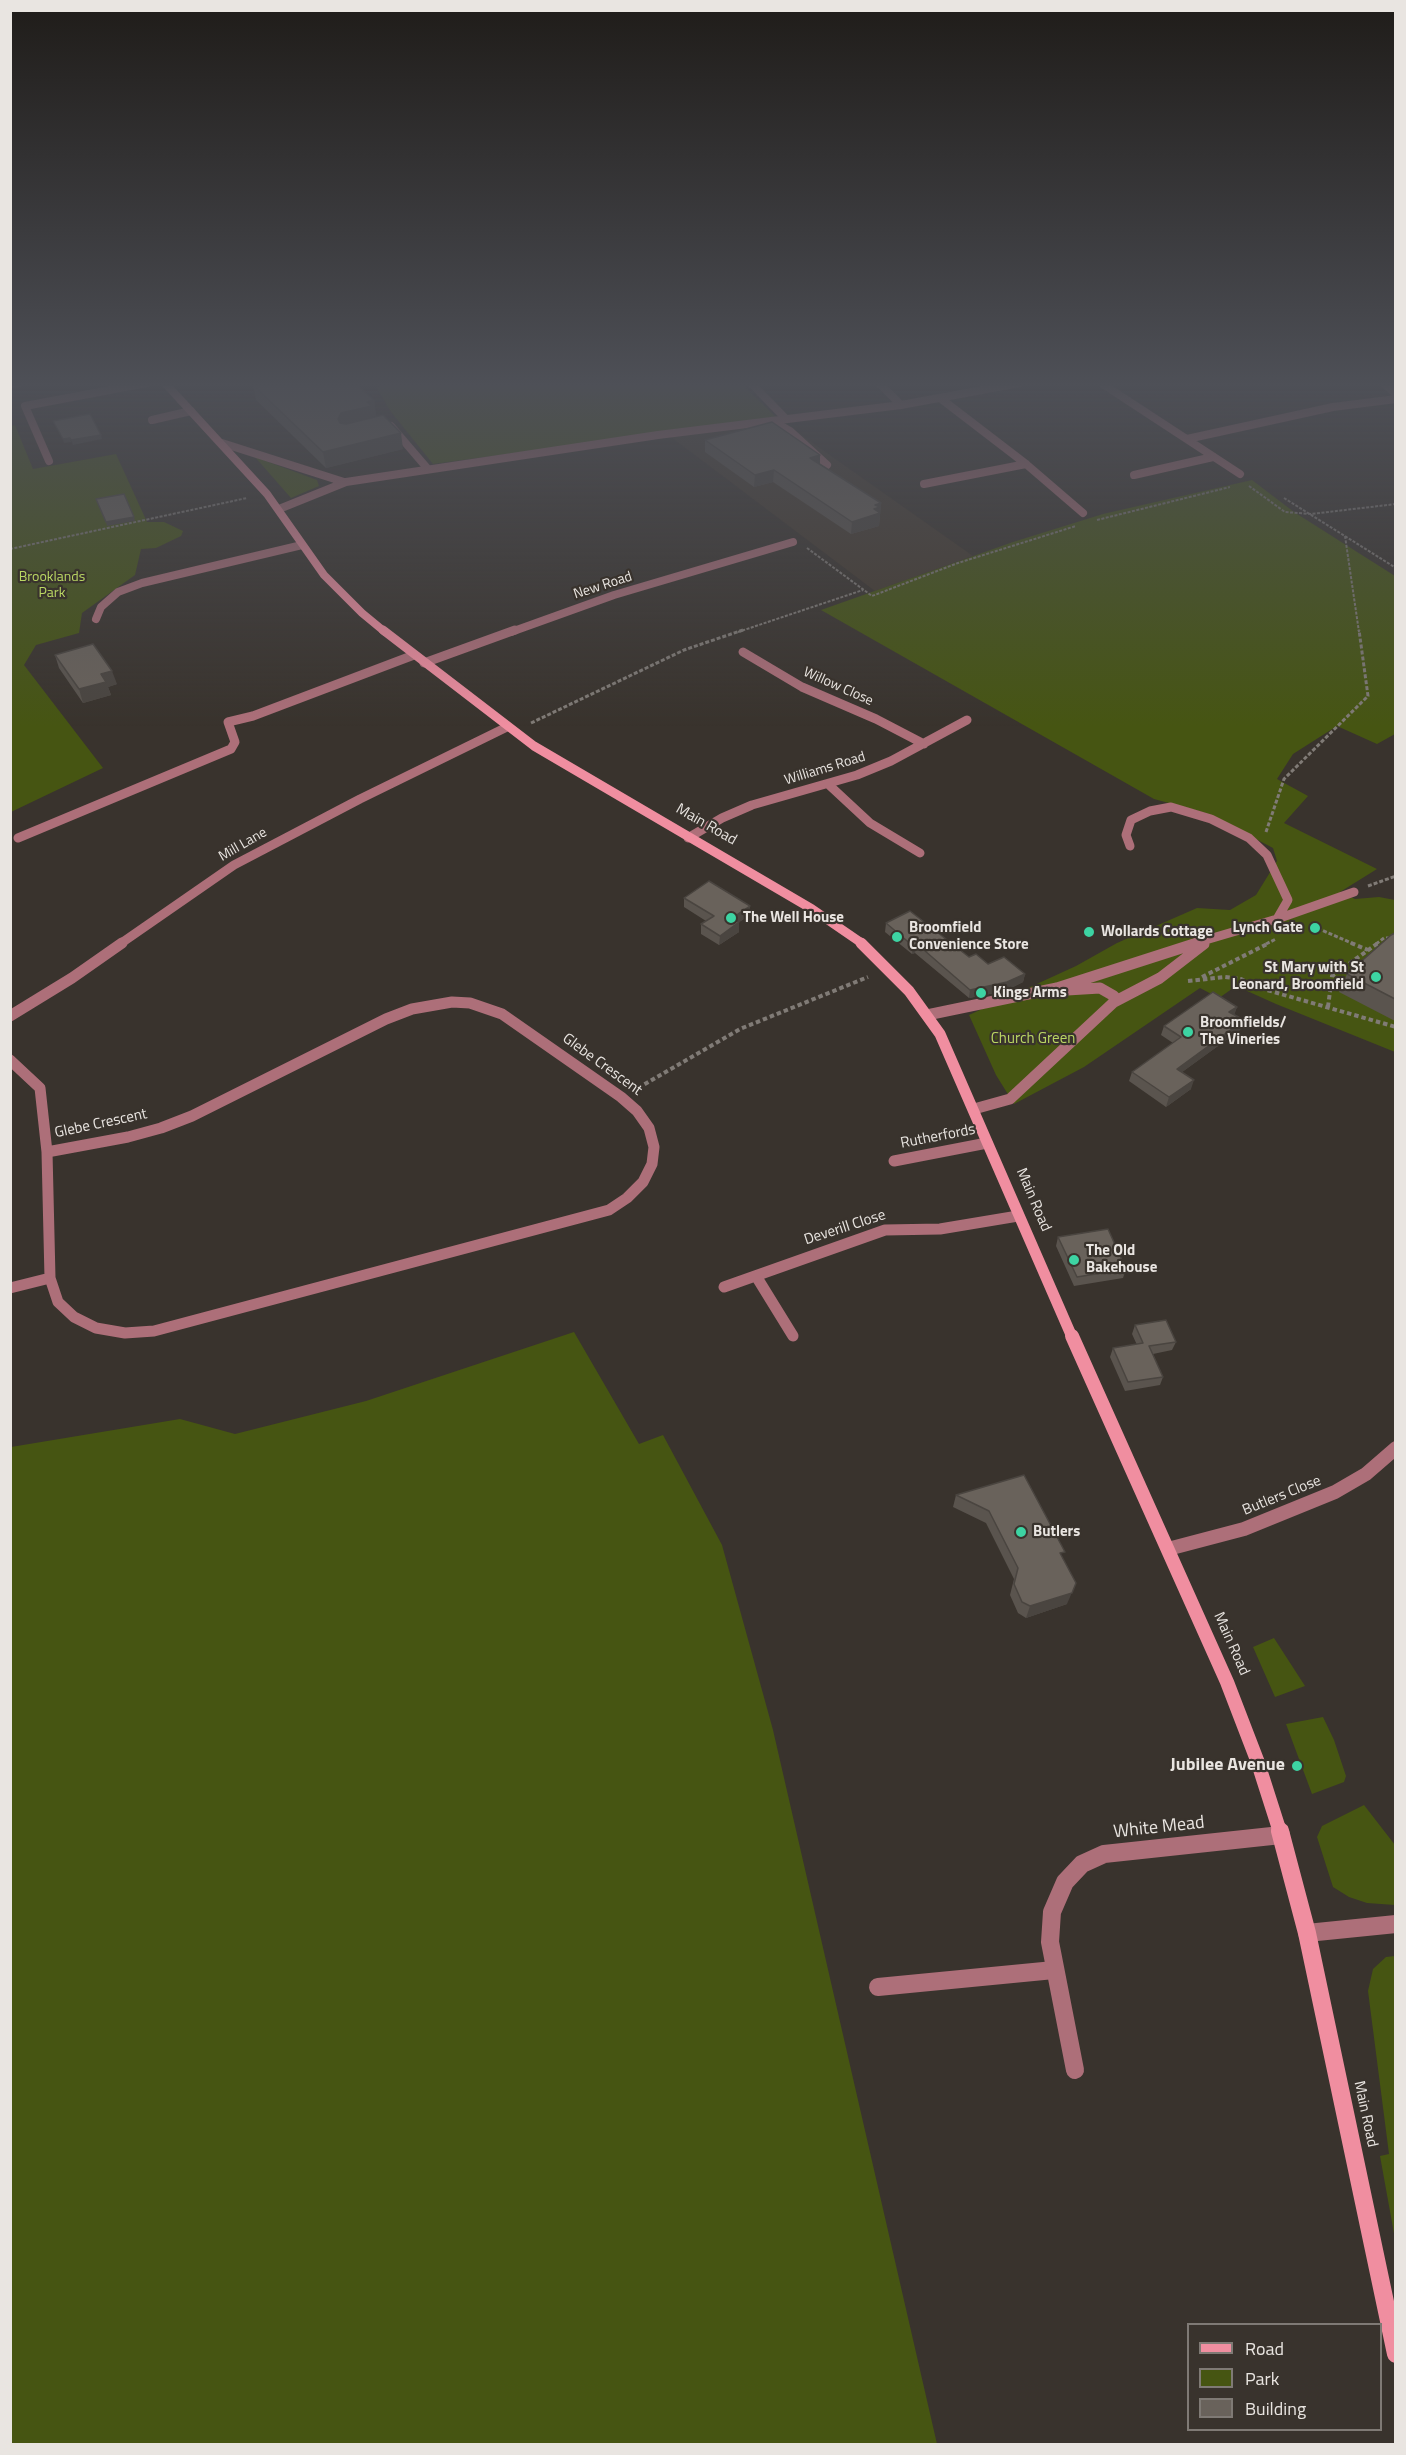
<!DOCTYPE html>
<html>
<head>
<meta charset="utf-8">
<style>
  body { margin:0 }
  #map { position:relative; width:1406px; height:2455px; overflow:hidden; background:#39332d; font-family:"Titillium Web",sans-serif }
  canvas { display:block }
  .frame { position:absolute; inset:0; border:12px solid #e9e5e1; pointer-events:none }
  .legend { position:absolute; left:1187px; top:2323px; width:195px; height:108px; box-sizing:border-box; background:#39332d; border:2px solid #7f7a75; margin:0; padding:8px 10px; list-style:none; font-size:18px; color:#e9e5e1 }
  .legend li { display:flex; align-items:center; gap:12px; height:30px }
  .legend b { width:30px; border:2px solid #7f7a75 }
</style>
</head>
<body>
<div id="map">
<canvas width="1406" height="2455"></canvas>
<div class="frame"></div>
<ul class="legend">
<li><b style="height:8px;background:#f08ea0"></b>Road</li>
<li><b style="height:16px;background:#465512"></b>Park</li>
<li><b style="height:16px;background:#69625b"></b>Building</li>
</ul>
</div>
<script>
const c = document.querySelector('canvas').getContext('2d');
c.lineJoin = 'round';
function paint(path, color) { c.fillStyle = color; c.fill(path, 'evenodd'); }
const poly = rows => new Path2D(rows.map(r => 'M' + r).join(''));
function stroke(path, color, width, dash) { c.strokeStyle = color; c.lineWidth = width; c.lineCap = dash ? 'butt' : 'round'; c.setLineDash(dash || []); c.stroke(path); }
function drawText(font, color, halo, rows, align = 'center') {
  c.font = font + ' "Titillium Web",sans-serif'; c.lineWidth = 4.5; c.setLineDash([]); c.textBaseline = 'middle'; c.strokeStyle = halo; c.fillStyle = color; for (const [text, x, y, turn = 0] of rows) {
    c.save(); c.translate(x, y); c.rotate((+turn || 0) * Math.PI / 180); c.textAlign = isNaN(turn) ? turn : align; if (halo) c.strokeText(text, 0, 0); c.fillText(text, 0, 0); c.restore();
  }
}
paint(poly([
  [783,422,973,556,875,591,671,437]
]), '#443a2f');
paint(poly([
  [404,383,741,383,777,418,433,464,391,412,376,387],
  [15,425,33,469,116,454,147,522,164,522,183,531,181,536,156,548,141,549,135,575,82,613,79,633,36,645,24,665,103,768,11,812,10,426],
  [255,457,317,480,319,486,291,498],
  [1252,480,1294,512,1395,576,1395,734,1377,744,1337,726,1293,754,1277,779,1308,796,1284,823,1377,869,1340,892,1355,899,1379,897,1395,900,1395,1052,1276,1004,1236,986,1219,998,1200,988,1084,1067,1014,1104,996,1075,969,1015,1076,966,1117,943,1197,908,1230,910,1256,895,1277,861,1273,848,1206,813,1154,799,821,610,1013,542,1103,514],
  [574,1332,639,1444,663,1435,722,1545,773,1730,937,2444,11,2444,11,1447,180,1419,235,1434,366,1401],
  [1274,1638,1305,1686,1275,1697,1253,1647],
  [1323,1717,1334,1740,1346,1776,1344,1782,1312,1794,1286,1724],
  [1364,1805,1395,1845,1395,1905,1367,1903,1349,1897,1333,1887,1317,1837,1322,1826],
  [1395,1956,1396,1956,1395,2239,1380,2156,1389,2154,1368,1991,1373,1969,1386,1957]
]), '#465512');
stroke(poly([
  [1249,486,1285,512,1311,514,1396,504],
  [1284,498,1396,568],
  [1097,520,1230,487],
  [1345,536,1359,632],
  [807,548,872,596,958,563,1076,526],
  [10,549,247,498],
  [738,632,863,590]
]), '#807b76', 2, [3, 1.5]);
stroke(poly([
  [531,723,684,650,743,630],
  [1266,832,1284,779,1368,696,1359,630],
  [1368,886,1396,876],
  [1312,926,1354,944],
  [1266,944,1276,939],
  [1376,944,1384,938,1396,938]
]), '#807b76', 3, [4, 2]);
stroke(poly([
  [1351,943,1368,950],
  [1202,977,1269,943],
  [1188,981,1225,977,1241,979,1253,986,1396,1027],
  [1328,1007,1332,976,1378,943],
  [638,1088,740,1029,868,977]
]), '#807b76', 4, [4.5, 3]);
stroke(poly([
  [751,383,786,419],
  [152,420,191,411],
  [772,421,790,431,827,465],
  [391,426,427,468],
  [49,461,25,406,147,383],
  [1134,475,1213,457],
  [96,619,101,607,118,592,142,583,302,545]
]), '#ad6f79', 8);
stroke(poly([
  [18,838,231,749,235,742,228,722,253,716,414,655]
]), '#ad6f79', 9);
stroke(poly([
  [878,1987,1054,1970]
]), '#ad6f79', 18);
stroke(poly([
  [879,383,901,405],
  [1101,383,1240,474],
  [1383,383,1396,394],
  [10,384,19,383],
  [940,398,1026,464,1083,513],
  [1187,439,1333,407,1396,399],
  [222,443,344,482],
  [924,484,1026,464],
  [279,509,346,482,658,435,901,405,1020,383],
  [511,632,614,595,793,542]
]), '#ad6f79', 8);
stroke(poly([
  [743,652,802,687,876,719,924,744],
  [424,663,515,630],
  [828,784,870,823,920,853],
  [688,838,722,818,752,805,857,775,891,761,967,720],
  [1130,846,1126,835,1131,820,1150,811,1171,807,1211,819,1249,838,1267,855,1288,900,1277,919],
  [120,944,234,865,360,799,507,727],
  [1192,944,1277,919,1354,892]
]), '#ad6f79', 9);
stroke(poly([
  [1067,990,1100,988,1114,996,1114,1002],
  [452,1002,470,1003,502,1014,621,1097,637,1111,649,1128,654,1147,652,1164,643,1182,627,1198,609,1210,154,1331,125,1333,96,1328,74,1317,58,1302,50,1278,47,1152,128,1137,161,1128,192,1116,386,1019,412,1009,452,1002],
  [927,1015,1057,988,1197,943],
  [10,1016,72,978,122,943],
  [10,1060,40,1088,47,1152],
  [974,1109,1010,1099,1114,1002,1160,978,1204,944],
  [894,1161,987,1143],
  [756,1276,793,1336],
  [724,1287,885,1230,940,1229,1018,1216],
  [10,1288,50,1278]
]), '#ad6f79', 11);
stroke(poly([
  [1168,1549,1244,1529,1335,1492,1366,1474,1396,1448]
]), '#ad6f79', 14);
stroke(poly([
  [1307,1933,1396,1924],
  [1075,2070,1050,1942,1052,1912,1065,1882,1082,1864,1104,1854,1281,1835]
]), '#ad6f79', 18);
stroke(poly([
  [165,383,267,494,324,575,362,613,385,632]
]), '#f08ea0', 8);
stroke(poly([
  [383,630,534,746,812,909,863,944]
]), '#f08ea0', 9);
stroke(poly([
  [861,943,909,991,940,1034,1072,1337]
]), '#f08ea0', 11);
stroke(poly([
  [1072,1336,1227,1682,1257,1760,1280,1832]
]), '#f08ea0', 14);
stroke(poly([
  [1280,1831,1307,1933,1396,2354]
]), '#f08ea0', 18);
paint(poly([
  [253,385,374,400,376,416,373,416,374,417,403,449,326,468,256,400],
  [705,440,820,455,820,464,881,503,879,526,851,534,773,482,754,487,705,452],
  [55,655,117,684,108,687,111,695,83,703,59,668],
  [684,898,750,906,750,915,739,922,739,932,719,945,701,934,701,924,706,921,684,907],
  [886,923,988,964,1025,974,1023,982,1005,991,969,998,915,953,912,954,885,932],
  [1395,933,1395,1021,1339,992,1347,974],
  [1237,1007,1234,1014,1244,1020,1240,1030,1182,1072,1191,1089,1166,1107,1129,1081,1132,1072,1173,1043,1161,1035,1164,1026],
  [1058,1237,1126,1269,1123,1278,1074,1286,1056,1246],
  [1135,1325,1176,1342,1172,1350,1153,1354,1163,1377,1160,1385,1125,1391,1110,1357,1113,1348,1137,1345,1132,1334],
  [1024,1475,1062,1557,1067,1604,1026,1618,1018,1613,1010,1595,1014,1579,986,1523,953,1507,956,1495]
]), '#5a544e');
paint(poly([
  [374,400,376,416,373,416,374,421,343,429,338,419,341,413,367,402],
  [401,433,403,449,326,468,323,452],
  [101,435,102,439,73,445,71,440],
  [70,438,71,442,64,443,63,439],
  [820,455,820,467,810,458],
  [774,470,773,482,754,487,755,475],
  [881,503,879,526,851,534,852,522,875,505],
  [134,517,135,521,107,526,106,522],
  [112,671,117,684,108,687,111,695,83,703,79,689,101,674],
  [750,906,750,915,732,927,732,918],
  [739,922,739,932,719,945,720,936],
  [917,944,915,953,912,954,913,946],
  [1025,974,1023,982,1005,991,969,998,970,990],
  [1237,1007,1234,1016,1229,1012],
  [1244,1020,1240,1030,1174,1078,1177,1069],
  [1194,1080,1191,1089,1166,1107,1169,1097],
  [1076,1583,1067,1604,1026,1618,1030,1606]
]), '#4a4540');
const building = poly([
  [260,383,354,383,374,400,367,402,372,406,341,413,338,419,340,423,346,424,383,415,401,433,323,452,253,385,260,383],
  [90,414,101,435,71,440,70,438,63,439,53,421,90,414],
  [772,422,820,455,810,458,881,503,875,505,880,507,874,509,880,513,852,522,774,470,755,475,705,440,772,422],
  [124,494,134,517,106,522,96,499,124,494],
  [93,644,112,671,101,674,106,682,79,689,55,655,93,644],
  [709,881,750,906,732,918,739,922,720,936,701,924,714,916,684,898,709,881],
  [910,911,969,957,976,954,988,964,1004,957,1025,974,1007,982,970,990,917,944,913,946,886,923,910,911],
  [1395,933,1395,999,1347,974,1391,935,1395,933],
  [1213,992,1237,1007,1229,1012,1244,1020,1177,1069,1194,1080,1169,1097,1132,1072,1181,1037,1164,1026,1213,992],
  [1108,1229,1126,1269,1077,1277,1058,1237,1108,1229],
  [1166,1320,1176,1342,1149,1346,1163,1377,1128,1382,1113,1348,1143,1343,1135,1325,1166,1320],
  [1024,1475,1065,1552,1060,1553,1076,1583,1072,1593,1030,1606,1022,1602,1014,1584,1018,1568,989,1511,956,1495,1024,1475]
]);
paint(building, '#69625b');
stroke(building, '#4a4540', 1.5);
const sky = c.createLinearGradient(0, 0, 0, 727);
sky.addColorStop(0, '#1f1c19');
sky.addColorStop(0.53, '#4e5057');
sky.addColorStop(1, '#4e505700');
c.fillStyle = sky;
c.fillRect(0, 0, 1406, 727);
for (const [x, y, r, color] of [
  [731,918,6,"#3dd4a3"],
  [1315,928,6,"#3dd4a3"],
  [1089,932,6,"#3dd4a3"],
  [897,937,6,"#3dd4a3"],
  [1376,977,6,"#3dd4a3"],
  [981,993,6,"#3dd4a3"],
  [1188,1032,6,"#3dd4a3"],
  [1074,1260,6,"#3dd4a3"],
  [1021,1532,6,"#3dd4a3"],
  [1297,1766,6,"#3dd4a3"]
]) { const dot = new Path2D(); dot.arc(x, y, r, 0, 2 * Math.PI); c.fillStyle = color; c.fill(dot); stroke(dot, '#39332d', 2); }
drawText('14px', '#bad763', '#39332d', [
  ["Brooklands",52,578],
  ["Park",52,594]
]);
drawText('14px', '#e9e5e1', '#39332d', [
  ["New Road",603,586,-18],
  ["Willow Close",838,687,24],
  ["Williams Road",825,769,-17],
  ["Mill Lane",243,845,-30]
]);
drawText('15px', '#e9e5e1', '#39332d', [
  ["Main Road",706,825,30],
  ["Glebe Crescent",602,1065,36],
  ["Glebe Crescent",101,1124,-12],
  ["Rutherfords",938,1137,-11],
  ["Main Road",1033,1200,67],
  ["Deverill Close",845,1228,-18],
  ["Butlers Close",1282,1496,-22],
  ["Main Road",1231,1644,66],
  ["Main Road",1365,2114,78]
]);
drawText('bold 15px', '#e9e5e1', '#39332d', [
  ["The Well House",743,918],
  ["Broomfield",909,928],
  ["Convenience Store",909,945],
  ["Lynch Gate",1303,928,"right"],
  ["Wollards Cottage",1101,932],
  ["St Mary with St",1364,968,"right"],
  ["Leonard, Broomfield",1364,985,"right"],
  ["Kings Arms",993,993],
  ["Broomfields/",1200,1023],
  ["The Vineries",1200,1040],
  ["The Old",1086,1251],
  ["Bakehouse",1086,1268],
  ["Butlers",1033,1532]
], 'left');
drawText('15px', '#bad763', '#39332d', [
  ["Church Green",1033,1039]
]);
drawText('bold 18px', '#e9e5e1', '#39332d', [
  ["Jubilee Avenue",1285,1766]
], 'right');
drawText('18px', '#e9e5e1', '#39332d', [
  ["White Mead",1159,1828,-6]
]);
</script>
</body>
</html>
